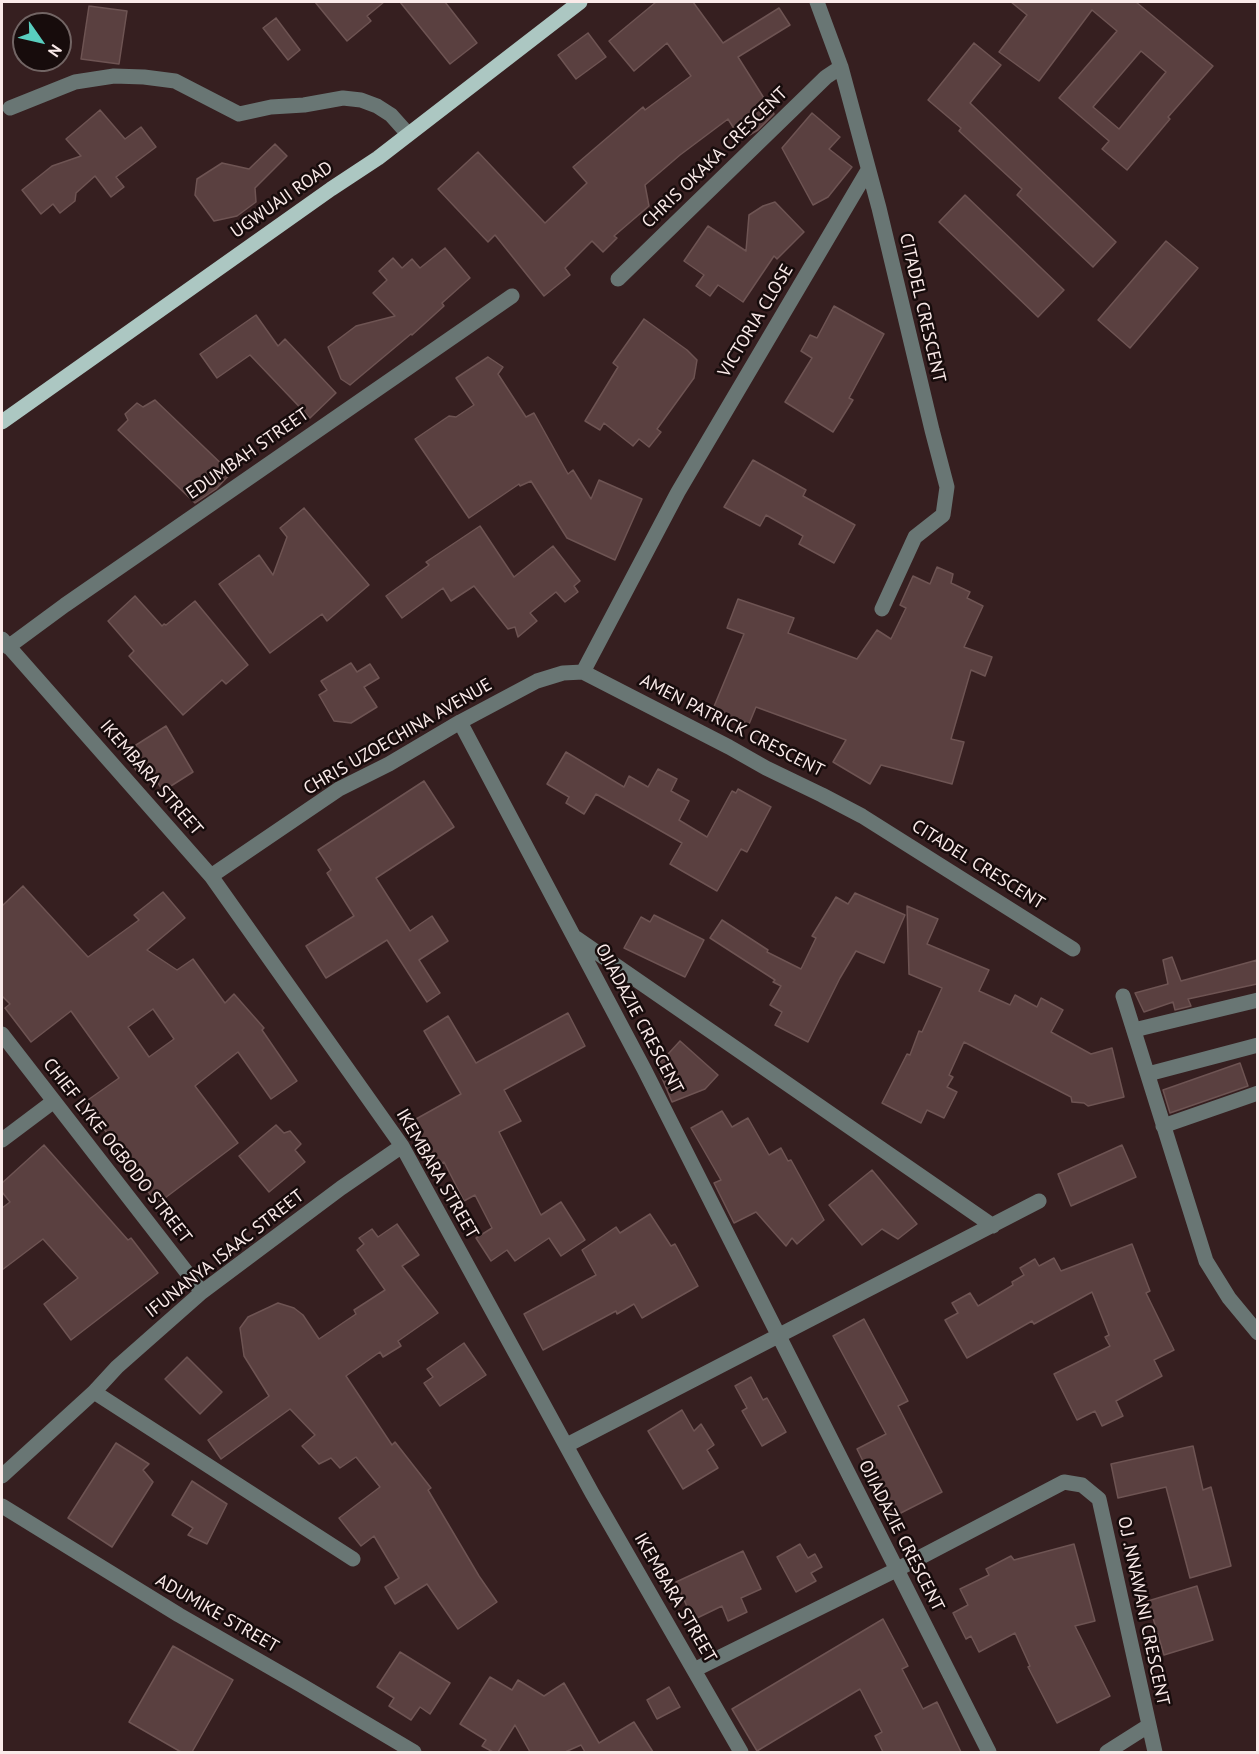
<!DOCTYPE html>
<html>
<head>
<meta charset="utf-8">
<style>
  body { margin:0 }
  #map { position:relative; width:1259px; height:1754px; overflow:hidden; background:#361f20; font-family:"PT Sans",sans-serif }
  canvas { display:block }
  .frame { position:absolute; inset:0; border:3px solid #faeae9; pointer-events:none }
  .north { position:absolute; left:12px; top:12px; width:60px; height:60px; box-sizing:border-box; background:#170c0c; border:2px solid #726564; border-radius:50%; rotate:124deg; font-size:16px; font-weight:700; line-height:24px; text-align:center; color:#faeae9 }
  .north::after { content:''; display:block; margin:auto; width:21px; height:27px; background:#59cebf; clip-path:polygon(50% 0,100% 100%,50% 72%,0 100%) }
</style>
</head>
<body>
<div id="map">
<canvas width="1259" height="1754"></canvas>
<div class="frame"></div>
<div class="north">N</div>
</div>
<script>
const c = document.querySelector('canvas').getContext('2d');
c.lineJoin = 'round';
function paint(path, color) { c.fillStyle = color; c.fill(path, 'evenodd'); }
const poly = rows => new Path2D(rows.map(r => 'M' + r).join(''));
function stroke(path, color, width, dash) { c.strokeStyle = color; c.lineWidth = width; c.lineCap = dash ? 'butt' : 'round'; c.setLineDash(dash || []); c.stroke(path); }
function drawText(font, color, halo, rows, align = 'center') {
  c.font = font + ' "PT Sans",sans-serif'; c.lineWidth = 5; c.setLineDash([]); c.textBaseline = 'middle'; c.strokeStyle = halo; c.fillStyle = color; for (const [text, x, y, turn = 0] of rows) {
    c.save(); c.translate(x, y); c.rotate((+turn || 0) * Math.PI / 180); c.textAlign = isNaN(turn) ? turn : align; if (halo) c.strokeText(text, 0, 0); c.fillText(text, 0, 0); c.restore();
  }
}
const building = poly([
  [315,2,384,2,367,16,371,21,347,41,315,2],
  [400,2,445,2,477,43,450,64,400,2],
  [656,2,693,2,723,43,779,8,790,25,738,57,774,114,758,130,741,140,728,119,680,155,645,185,649,206,614,236,617,238,603,252,592,241,565,268,570,275,544,296,495,235,488,242,438,189,478,152,545,223,587,183,573,167,643,107,645,110,691,76,667,43,634,71,609,41,656,2],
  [1011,2,1136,2,1213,66,1168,117,1170,119,1127,170,1102,149,1109,141,1059,98,1117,31,1092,10,1039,81,999,52,1027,15,1011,2],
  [1141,51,1166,72,1119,129,1093,107,1141,51],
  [89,6,127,11,119,64,81,59,89,6],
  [276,18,300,50,288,60,263,28,276,18],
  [588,33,606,57,576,79,558,55,588,33],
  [974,43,1001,65,970,103,1116,242,1093,267,1017,195,1022,189,959,131,961,128,928,100,974,43],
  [100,110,125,139,141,127,156,147,116,177,124,187,111,197,95,176,76,193,75,201,60,213,53,204,41,214,22,190,52,166,81,156,66,139,100,110],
  [812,113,840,137,829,149,852,167,828,197,813,205,782,148,812,113],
  [275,144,287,156,255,188,256,202,237,216,214,221,195,195,197,179,222,163,249,169,275,144],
  [965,195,1064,290,1038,317,939,222,965,195],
  [775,202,804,232,777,259,774,256,743,302,718,285,710,296,696,286,704,275,684,261,708,226,746,251,749,215,763,206,775,202],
  [1166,241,1198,268,1130,348,1098,320,1166,241],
  [445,248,470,278,442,303,444,306,412,335,411,334,350,385,341,379,328,347,356,326,395,316,373,293,387,280,379,271,393,258,402,268,412,259,420,268,445,248],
  [834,306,884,334,849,398,853,400,833,432,785,402,812,358,801,351,810,335,817,338,834,306],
  [256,315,278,346,285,339,336,393,310,418,250,355,217,378,200,354,256,315],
  [644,319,687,350,697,360,694,378,657,429,661,432,649,447,639,439,633,446,604,423,600,430,585,421,618,367,613,363,644,319],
  [488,357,503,367,498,374,526,417,534,413,568,474,573,470,591,499,599,480,642,499,615,560,567,538,531,481,520,486,519,484,469,518,415,439,449,416,456,417,474,405,456,378,488,357],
  [155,400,231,473,216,489,195,503,118,430,128,420,125,414,137,403,143,407,155,400],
  [753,460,806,490,803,496,855,525,834,563,799,544,803,536,766,515,760,526,724,507,753,460],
  [304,508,369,585,327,621,322,614,270,653,219,584,259,555,273,575,287,537,280,528,304,508],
  [480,526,514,577,553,546,580,581,574,586,578,592,565,602,556,592,530,613,537,621,518,637,515,627,508,629,474,586,451,601,443,588,402,618,386,596,429,565,426,562,480,526],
  [937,567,953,574,951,583,970,592,967,598,983,606,964,647,992,657,985,676,971,670,951,739,964,742,952,784,881,765,870,784,833,762,846,740,756,707,749,724,713,709,744,634,727,628,738,599,794,618,788,633,857,659,877,630,891,639,906,608,900,605,913,576,930,584,937,567],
  [135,596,162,626,164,624,166,625,195,601,248,665,226,684,222,680,183,715,129,656,134,651,108,621,135,596],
  [351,663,357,672,370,664,379,678,364,687,377,707,351,723,334,721,319,695,327,690,321,681,351,663],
  [166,726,193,772,163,791,147,765,137,772,125,752,166,726],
  [566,752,624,787,629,776,648,787,658,769,677,779,671,791,689,801,679,820,707,837,732,791,736,793,738,789,771,807,747,852,741,849,717,891,670,864,682,843,596,794,584,814,566,803,569,797,547,784,566,752],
  [424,781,454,827,376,878,410,931,432,916,448,941,419,960,440,993,427,1002,387,940,326,978,306,946,354,916,327,873,331,870,318,850,424,781],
  [23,886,88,957,139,920,134,915,163,892,185,918,147,950,177,970,193,959,225,1003,234,994,264,1028,262,1030,297,1081,271,1099,238,1052,195,1086,238,1143,157,1204,85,1102,119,1078,71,1011,31,1042,5,1008,10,1004,2,996,2,906,23,886],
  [153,1009,174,1039,149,1057,128,1027,153,1009],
  [855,893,905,915,884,963,856,951,840,978,808,1042,775,1025,782,1012,770,1005,781,986,773,982,775,980,710,938,722,920,768,950,767,952,801,969,816,938,812,936,836,897,848,904,855,893],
  [907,906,938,919,927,944,989,970,979,991,1010,1005,1015,995,1037,1007,1041,998,1063,1010,1051,1032,1091,1054,1112,1048,1124,1097,1088,1106,1084,1103,1072,1102,1071,1097,964,1042,949,1075,953,1077,947,1087,957,1092,944,1118,927,1110,921,1123,882,1103,907,1054,910,1055,919,1031,922,1032,942,988,909,974,907,906],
  [654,915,704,940,685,977,624,948,641,917,650,922,654,915],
  [1172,957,1181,981,1257,960,1257,984,1188,999,1191,1006,1175,1010,1173,1002,1144,1012,1135,993,1168,984,1163,960,1172,957],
  [568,1013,585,1046,504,1090,521,1121,499,1132,541,1215,561,1202,585,1240,561,1256,549,1238,515,1261,507,1250,491,1261,476,1238,492,1228,475,1195,464,1201,444,1162,431,1170,407,1124,461,1094,424,1031,448,1016,476,1063,568,1013],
  [680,1041,718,1075,705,1089,672,1102,657,1066,680,1041],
  [1240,1063,1248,1086,1170,1113,1163,1090,1240,1063],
  [722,1111,732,1127,748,1118,769,1155,781,1148,788,1161,791,1160,824,1220,797,1244,792,1238,786,1246,756,1212,734,1223,714,1183,721,1180,691,1128,722,1111],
  [276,1125,284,1133,290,1131,301,1144,295,1150,305,1162,269,1192,239,1156,276,1125],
  [44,1145,128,1240,131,1238,158,1273,71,1340,44,1304,78,1278,43,1239,2,1270,2,1208,10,1202,2,1192,2,1183,44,1145],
  [1122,1145,1136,1177,1071,1206,1058,1174,1122,1145],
  [872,1170,917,1224,898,1239,882,1229,862,1245,829,1205,872,1170],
  [650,1214,671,1246,675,1244,698,1286,642,1318,634,1304,617,1314,616,1311,543,1350,524,1314,596,1275,582,1250,616,1227,620,1233,650,1214],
  [397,1224,419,1255,402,1266,438,1313,398,1341,401,1346,383,1357,380,1352,346,1376,392,1445,395,1442,431,1488,428,1490,479,1576,497,1602,458,1629,427,1584,395,1604,385,1587,399,1578,374,1536,361,1546,339,1518,380,1487,356,1457,340,1468,331,1458,319,1464,302,1446,315,1435,290,1409,221,1459,208,1440,269,1396,244,1356,240,1328,248,1317,278,1303,294,1308,303,1315,319,1339,356,1314,354,1310,385,1290,357,1250,364,1244,359,1238,372,1229,378,1237,397,1224],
  [1132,1244,1150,1291,1146,1293,1174,1350,1154,1360,1162,1376,1116,1401,1123,1416,1102,1426,1095,1411,1077,1420,1054,1374,1110,1346,1105,1337,1109,1335,1092,1292,1034,1324,1032,1321,967,1358,945,1320,958,1313,952,1303,970,1293,978,1306,1013,1285,1012,1282,1024,1275,1020,1268,1035,1259,1039,1266,1054,1258,1061,1271,1132,1244],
  [864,1319,908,1401,898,1406,942,1492,891,1518,857,1449,886,1434,833,1336,864,1319],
  [464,1343,486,1375,440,1406,424,1383,433,1377,427,1369,464,1343],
  [187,1357,222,1392,200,1414,165,1379,187,1357],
  [751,1377,763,1400,767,1398,786,1432,762,1446,742,1411,747,1408,735,1386,751,1377],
  [682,1410,694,1431,701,1424,714,1445,707,1450,718,1468,683,1489,648,1431,682,1410],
  [116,1443,149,1464,143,1470,153,1482,112,1547,68,1518,116,1443],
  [1193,1446,1203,1490,1211,1487,1231,1566,1190,1578,1166,1487,1118,1498,1111,1464,1193,1446],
  [192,1481,227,1504,207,1544,188,1535,193,1528,172,1515,192,1481],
  [800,1544,808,1558,815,1554,822,1567,811,1573,816,1581,796,1592,777,1557,800,1544],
  [1074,1544,1095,1621,1075,1626,1110,1696,1057,1723,1028,1667,1030,1666,1015,1633,979,1652,971,1636,966,1639,953,1613,968,1605,960,1589,989,1575,986,1569,1011,1556,1014,1560,1074,1544],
  [743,1551,761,1589,741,1598,747,1612,728,1621,722,1606,693,1620,676,1582,743,1551],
  [1197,1586,1213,1640,1164,1655,1148,1601,1197,1586],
  [883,1619,908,1666,902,1669,923,1709,937,1702,961,1752,883,1752,875,1736,882,1732,860,1689,757,1751,732,1709,883,1619],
  [173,1646,233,1680,192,1752,181,1752,129,1722,173,1646],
  [400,1652,450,1683,430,1714,420,1707,411,1720,389,1706,394,1698,377,1687,400,1652],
  [490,1677,512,1690,518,1680,544,1696,564,1683,599,1743,634,1722,653,1752,585,1752,581,1745,565,1752,530,1752,515,1725,498,1752,493,1752,482,1746,486,1740,460,1724,490,1677],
  [669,1687,680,1707,657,1719,647,1700,669,1687]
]);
paint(building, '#5a4040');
stroke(building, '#6e5453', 1.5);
stroke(poly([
  [817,2,841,67,879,208,932,430,947,487,943,515,915,537,882,609],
  [10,108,75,82,114,76,144,77,175,81,239,114,271,107,304,105,343,98,361,100,377,106,391,115,408,134],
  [618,279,826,77,841,67],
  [2,639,211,876,402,1146,592,1493,741,1752],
  [8,647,65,605,512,296],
  [583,672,678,492,868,170],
  [460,722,644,1069,989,1752],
  [211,876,339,789,389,764,460,722,537,681,563,673,583,672,729,747,766,768,822,795,862,816,1073,949],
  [576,938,993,1226],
  [1123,996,1206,1261,1229,1298,1258,1333],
  [1134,1030,1258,1000],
  [2,1034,202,1292],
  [1148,1074,1258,1045],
  [1163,1126,1258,1093],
  [2,1140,54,1101],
  [94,1392,353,1559],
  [567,1445,1039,1201],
  [2,1476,94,1392,117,1367,202,1292,341,1188,402,1146],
  [2,1506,179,1615,301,1685,414,1752],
  [694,1670,896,1570,1064,1482,1082,1485,1099,1499,1155,1752],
  [1107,1752,1148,1726]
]), '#697674', 15);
stroke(poly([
  [2,422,331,189,378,158,580,2]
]), '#acc7c2', 15);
drawText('18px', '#faeae9', '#170c0c', [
  ["CHRIS OKAKA CRESCENT",715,158,-44],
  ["UGWUAJI ROAD",282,200,-35],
  ["CITADEL CRESCENT",922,308,77],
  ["VICTORIA CLOSE",756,321,-59],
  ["EDUMBAH STREET",248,454,-35],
  ["AMEN PATRICK CRESCENT",732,726,27],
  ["CHRIS UZOECHINA AVENUE",398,737,-30],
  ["IKEMBARA STREET",151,778,49],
  ["CITADEL CRESCENT",978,865,32],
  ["OJIADAZIE CRESCENT",639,1019,62],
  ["CHIEF LYKE OGBODO STREET",117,1151,52],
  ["IKEMBARA STREET",437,1174,60],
  ["IFUNANYA ISAAC STREET",225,1254,-38],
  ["OJIADAZIE CRESCENT",901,1536,63],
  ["IKEMBARA STREET",675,1598,60],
  ["O.J .NNAWANI CRESCENT",1143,1611,78],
  ["ADUMIKE STREET",217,1614,30]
]);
</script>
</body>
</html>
